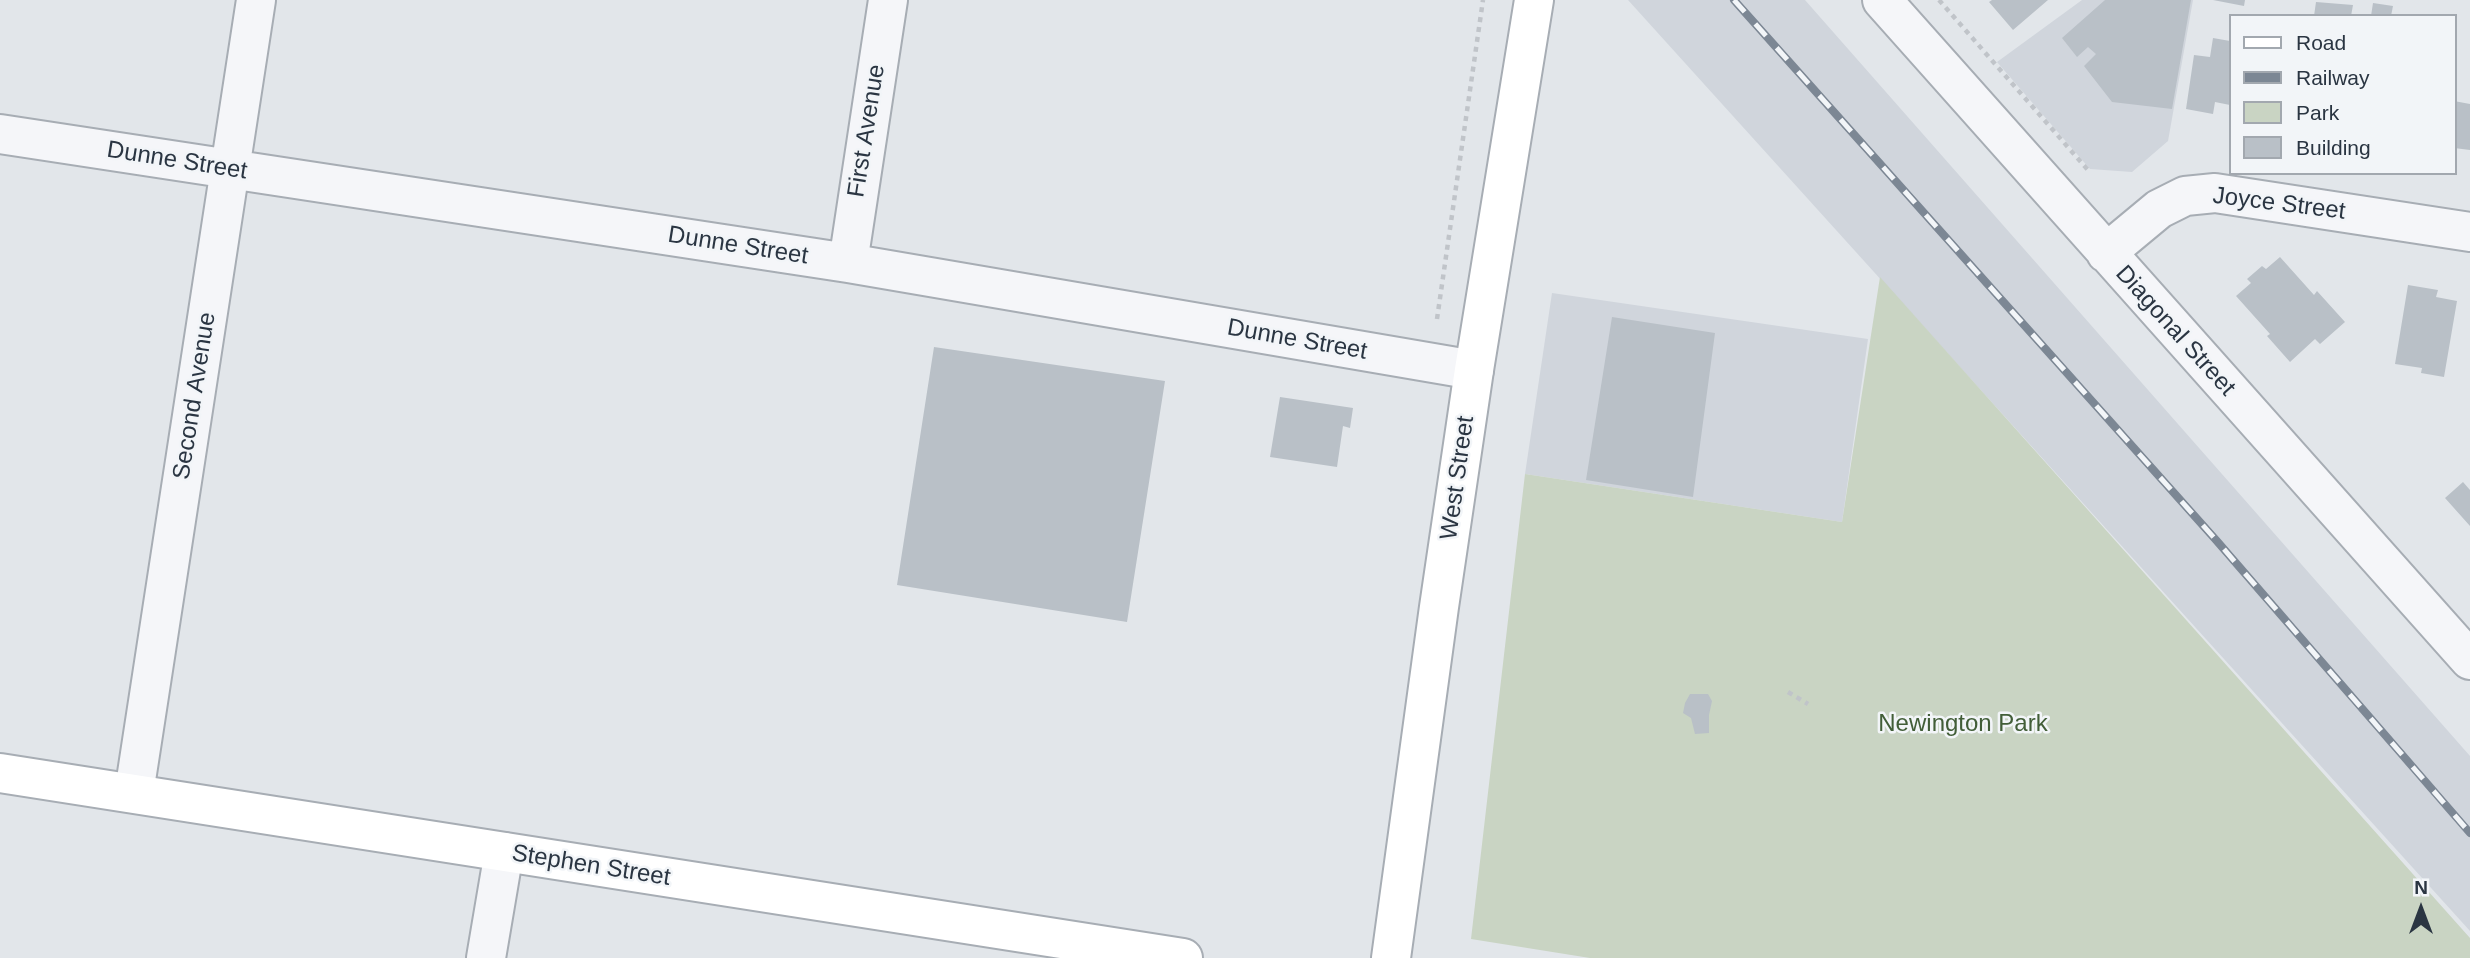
<!DOCTYPE html>
<html>
<head>
<meta charset="utf-8">
<style>
  body { margin:0 }
  #map { position:relative; width:2470px; height:958px; overflow:hidden; background:#e2e6ea; font-family:Arial,sans-serif }
  canvas { display:block }
  .legend { position:absolute; left:2229px; top:14px; width:228px; height:161px; box-sizing:border-box; background:#f2f5f8; border:2px solid #a2a8af; margin:0; padding:9px 12px; list-style:none; font-size:21px; color:#2a3542 }
  .legend li { display:flex; align-items:center; gap:14px; height:35px }
  .legend b { width:35px; border:2px solid #a2a8af }
  .north { position:absolute; left:2386px; top:874px; width:70px; height:70px; -webkit-text-stroke:5px #f2f5f8; paint-order:stroke; rotate:0deg; font-size:19px; font-weight:700; line-height:28px; text-align:center; color:#2a3542 }
  .north::after { content:''; display:block; margin:auto; width:24px; height:32px; background:#2a3542; clip-path:polygon(50% 0,100% 100%,50% 72%,0 100%) }
</style>
</head>
<body>
<div id="map">
<canvas width="2470" height="958"></canvas>
<ul class="legend">
<li><b style="height:9px;background:#fff"></b>Road</li>
<li><b style="height:9px;background:#7c8794"></b>Railway</li>
<li><b style="height:19px;background:#c9d4c3"></b>Park</li>
<li><b style="height:19px;background:#b9c0c7"></b>Building</li>
</ul>
<div class="north">N</div>
</div>
<script>
const c = document.querySelector('canvas').getContext('2d');
c.lineJoin = 'round';
function paint(path, color) { c.fillStyle = color; c.fill(path, 'evenodd'); }
const poly = rows => new Path2D(rows.map(r => 'M' + r).join(''));
function stroke(path, color, width, dash) { c.strokeStyle = color; c.lineWidth = width; c.lineCap = dash ? 'butt' : 'round'; c.setLineDash(dash || []); c.stroke(path); }
function drawText(font, color, halo, rows, align = 'center') {
  c.font = font + ' Arial,sans-serif'; c.lineWidth = 5; c.setLineDash([]); c.textBaseline = 'middle'; c.strokeStyle = halo; c.fillStyle = color; for (const [text, x, y, turn = 0] of rows) {
    c.save(); c.translate(x, y); c.rotate((+turn || 0) * Math.PI / 180); c.textAlign = isNaN(turn) ? turn : align; if (halo) c.strokeText(text, 0, 0); c.fillText(text, 0, 0); c.restore();
  }
}
paint(poly([
  [1628,0,1805,0,2470,756,2470,931],
  [2082,0,2193,0,2168,141,2132,172,2090,169,1997,62],
  [1552,293,1868,339,1842,522,1525,474]
]), '#d0d5dc');
paint(poly([
  [1880,277,2470,938,2470,958,1590,958,1471,939,1525,474,1842,522]
]), '#c9d4c3');
paint(poly([
  [1992,0,2048,0,2013,30,1989,2],
  [2105,0,2191,0,2172,109,2112,102,2084,66,2096,54,2088,47,2077,57,2062,38],
  [2213,0,2245,0,2244,6],
  [2316,2,2353,5,2351,16,2314,16],
  [2373,3,2393,6,2391,16,2371,16],
  [2213,38,2230,41,2230,105,2215,102,2213,114,2186,109,2194,55,2210,57],
  [2454,101,2470,104,2470,150,2454,148],
  [2280,257,2314,295,2317,291,2345,322,2320,344,2315,339,2290,362,2267,336,2270,334,2236,296,2251,283,2247,279,2262,266,2266,269],
  [2408,285,2438,290,2436,297,2457,301,2444,377,2421,373,2422,368,2395,364],
  [1612,317,1715,333,1693,497,1586,480],
  [934,347,1165,381,1127,622,897,585],
  [1280,397,1353,408,1350,428,1343,426,1337,467,1270,457],
  [2463,482,2470,490,2470,526,2445,498],
  [1690,694,1708,694,1712,701,1709,715,1709,733,1695,734,1691,718,1683,713,1685,703]
]), '#b9c0c7');
const street = poly([
  [1882,0,2470,660],
  [0,134,848,263,1474,370],
  [2106,253,2159,209,2185,196,2215,193,2470,232],
  [848,263,888,0],
  [134,793,256,0],
  [486,958,504,852]
]);
const secondary = poly([
  [0,773,1183,958],
  [1391,958,1439,607,1474,370,1534,0]
]);
stroke(street, '#a7adb4', 42);
stroke(secondary, '#a7adb4', 42);
stroke(poly([
  [1939,0,2088,170],
  [1437,319,1483,0],
  [1788,692,1808,704]
]), '#c0c4c9', 4.5, [5, 5]);
stroke(street, '#f5f6f9', 38);
stroke(secondary, '#fff', 38);
const rail = poly([
  [1734,0,2216,540,2470,833]
]);
stroke(rail, '#7c8794', 8);
stroke(rail, '#f2f5f8', 5, [16]);
drawText('24px', '#2a3542', '#f2f5f8', [
  ["First Avenue",867,131,-81],
  ["Dunne Street",177,161,9],
  ["Joyce Street",2279,204,7],
  ["Dunne Street",738,246,9],
  ["Diagonal Street",2175,331,48],
  ["Dunne Street",1297,340,10],
  ["Second Avenue",195,396,-81],
  ["West Street",1458,478,-82],
  ["Stephen Street",591,866,9]
]);
drawText('24px', '#425e38', '#f2f5f8', [
  ["Newington Park",1963,724]
]);
</script>
</body>
</html>
